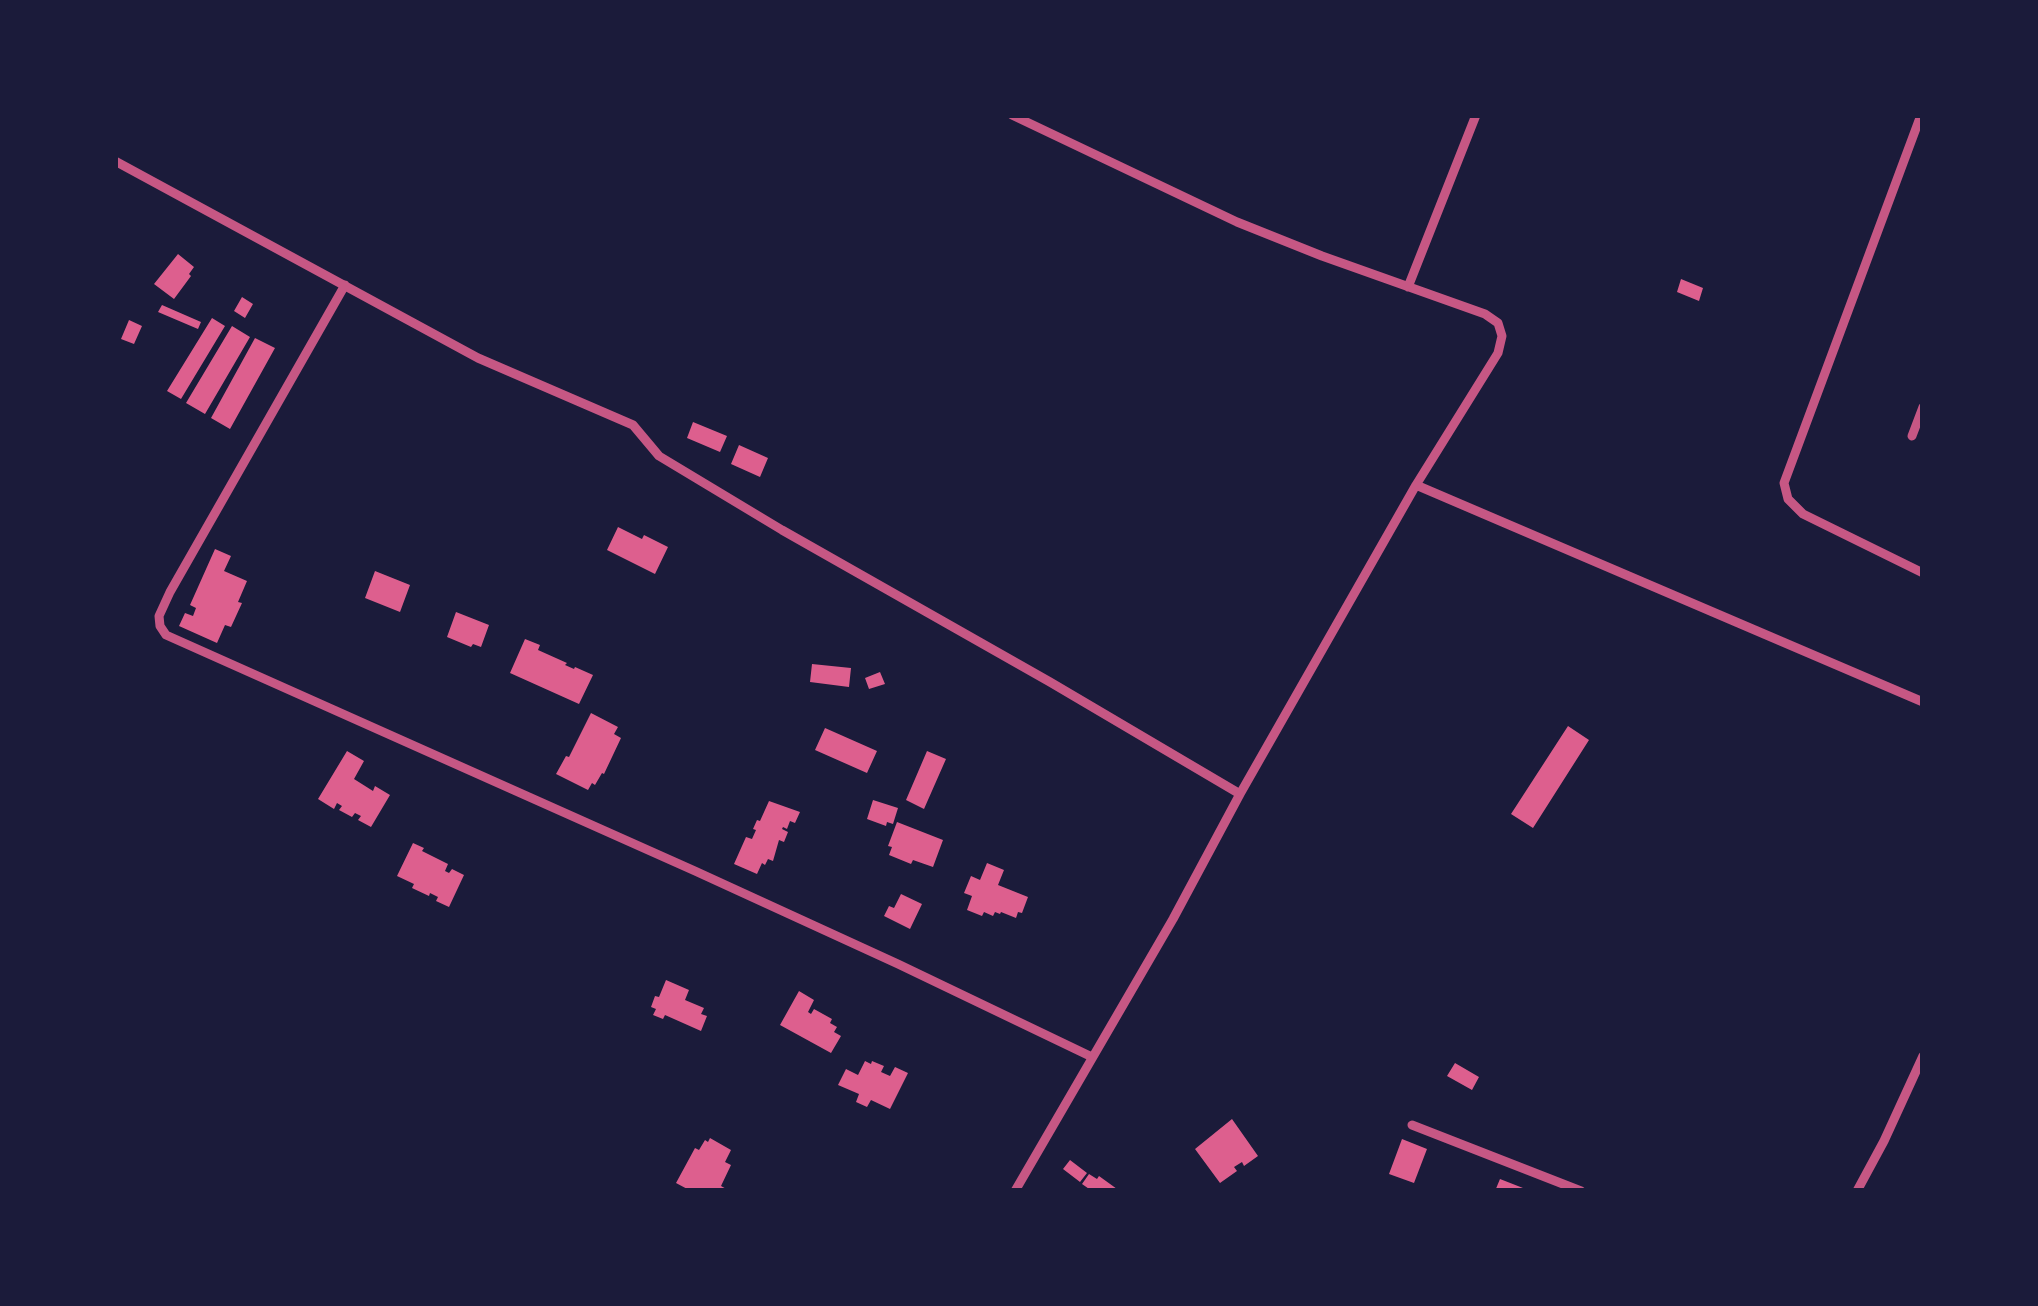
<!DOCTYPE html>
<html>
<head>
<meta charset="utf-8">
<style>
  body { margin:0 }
  #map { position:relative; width:2038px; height:1306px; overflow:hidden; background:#1b1b3a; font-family:"Fira Sans Condensed",sans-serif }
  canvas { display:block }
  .frame { position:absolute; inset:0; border:118px solid #1b1b3a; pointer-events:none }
</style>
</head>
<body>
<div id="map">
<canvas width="2038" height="1306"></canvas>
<div class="frame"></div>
</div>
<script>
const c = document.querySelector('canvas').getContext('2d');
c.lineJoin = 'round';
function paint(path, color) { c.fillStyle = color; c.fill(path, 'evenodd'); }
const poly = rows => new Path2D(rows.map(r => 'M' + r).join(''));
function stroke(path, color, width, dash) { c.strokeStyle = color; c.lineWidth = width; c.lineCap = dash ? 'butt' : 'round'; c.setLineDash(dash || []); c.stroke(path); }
paint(poly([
  [178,254,194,267,189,274,191,276,174,299,154,284],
  [1681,279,1703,288,1699,301,1677,292],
  [242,297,253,304,245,318,234,311],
  [162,305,201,322,198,329,158,312],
  [212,318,225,326,181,399,167,391],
  [129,320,142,326,134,344,121,339],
  [232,326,250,337,205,414,186,403],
  [255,338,275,348,230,429,211,418],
  [693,422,727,436,720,452,687,438],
  [739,445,768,458,760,477,731,464],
  [618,527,642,539,644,535,668,547,655,574,607,550],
  [215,549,231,556,224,571,247,581,238,602,242,603,231,627,225,625,217,643,179,626,185,613,193,616,196,608,190,605],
  [375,571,410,585,400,612,365,598],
  [456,612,489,625,481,647,473,644,471,647,447,637],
  [525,639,540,645,538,650,567,663,565,665,574,669,575,667,593,675,579,704,510,673],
  [812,664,851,668,849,687,810,682],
  [880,672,885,684,869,689,865,678],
  [591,713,618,727,614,734,621,738,604,774,602,773,595,785,592,783,588,790,556,774,566,756,569,757],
  [1568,726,1589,740,1533,828,1511,814],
  [825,728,877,751,867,773,815,750],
  [347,751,364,761,354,779,373,791,375,786,390,795,371,827,358,820,361,816,355,813,352,817,339,810,342,806,337,803,334,809,318,799],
  [927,751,946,759,924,809,906,800],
  [873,800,898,808,893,824,887,822,886,826,867,819],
  [769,801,800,812,795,823,790,821,787,829,783,827,782,829,788,832,784,842,779,840,773,861,768,859,765,865,762,863,757,874,734,864,746,837,752,839,756,830,753,829,757,820,760,821],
  [897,822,943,840,933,867,913,860,911,864,889,855,892,847,888,846],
  [413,843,424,848,422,851,448,864,445,871,449,873,452,869,464,875,449,907,436,901,438,897,430,893,429,896,412,888,414,884,397,876],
  [987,863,1004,870,998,885,1028,897,1022,913,1018,912,1016,918,1001,912,1000,914,995,912,993,916,984,912,982,916,967,910,972,896,964,893,971,876,980,880],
  [901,894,922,904,910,929,884,916,889,906,894,908],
  [666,980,689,990,685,1000,704,1008,701,1014,707,1016,701,1031,665,1015,663,1019,653,1015,656,1009,651,1007,655,996,659,997],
  [799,991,814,1000,808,1012,811,1014,814,1009,832,1019,830,1023,837,1027,834,1032,841,1036,831,1053,780,1025],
  [865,1061,871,1064,872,1061,884,1066,881,1072,890,1076,895,1067,908,1073,890,1109,871,1100,867,1107,856,1102,859,1094,838,1085,846,1069,858,1075],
  [1455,1063,1479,1077,1472,1090,1447,1076],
  [1232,1119,1258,1156,1244,1166,1242,1162,1234,1167,1237,1171,1220,1183,1195,1149],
  [710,1138,731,1150,725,1162,731,1165,721,1186,730,1191,691,1191,676,1183,695,1148,699,1150,705,1140,708,1142],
  [1402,1139,1427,1149,1414,1183,1389,1174],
  [1070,1160,1087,1173,1080,1182,1063,1169],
  [1089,1174,1097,1179,1099,1176,1117,1189,1116,1191,1092,1191,1082,1184],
  [1500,1179,1523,1188,1522,1191,1495,1191]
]), '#dd5f8e');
stroke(poly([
  [1012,115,1237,222,1322,256,1485,314,1498,323,1502,336,1498,353,1416,485,1923,702],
  [1921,115,1784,483,1788,499,1803,514,1923,573],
  [115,161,478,358,633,425,659,456,782,530,1050,682,1240,794,1173,919,1015,1191],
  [345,285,170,592,159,616,160,626,166,635,695,871,898,964,1092,1057],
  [1408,287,1476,115],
  [1912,436,1923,407],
  [1240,794,1416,485],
  [1412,1125,1581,1191],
  [1857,1191,1884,1141,1923,1056]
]), '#c65784', 9);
</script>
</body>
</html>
